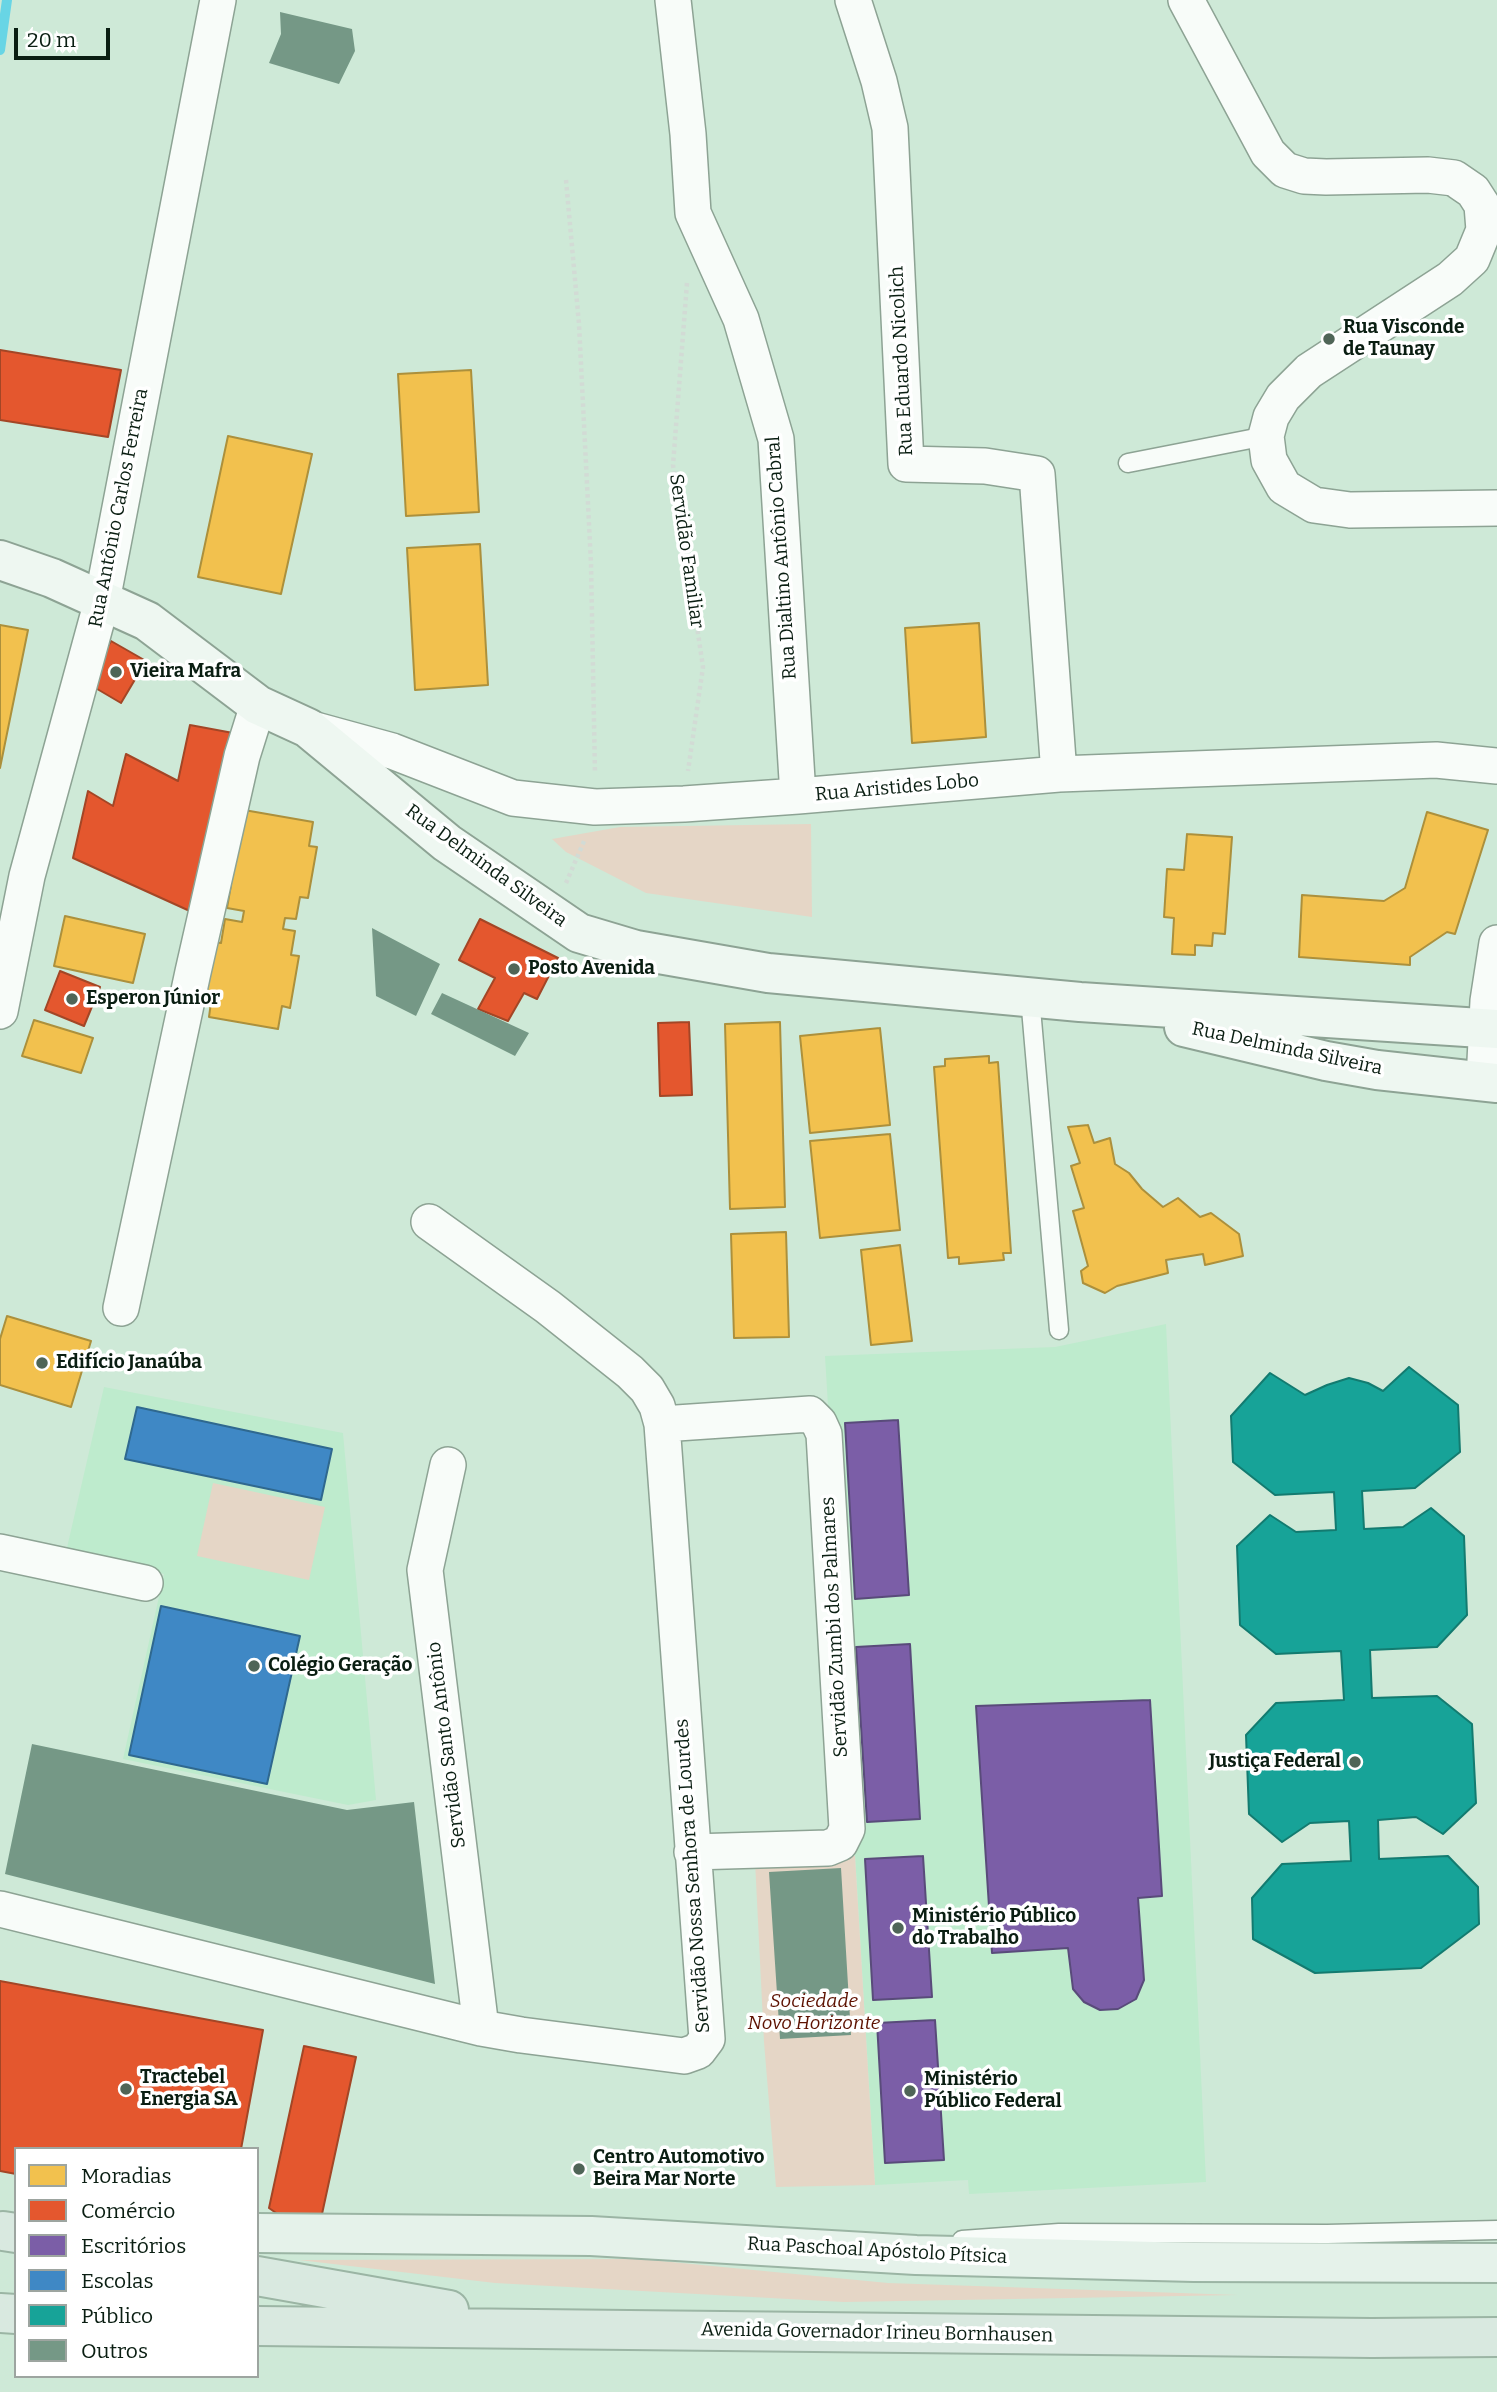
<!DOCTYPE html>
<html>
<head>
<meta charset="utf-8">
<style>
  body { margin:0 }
  #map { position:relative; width:1497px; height:2392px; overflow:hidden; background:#cee9d7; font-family:Bitter,serif }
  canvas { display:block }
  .legend { position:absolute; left:14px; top:2147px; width:245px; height:231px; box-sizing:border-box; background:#fff; border:2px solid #9da5a0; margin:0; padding:9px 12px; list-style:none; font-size:21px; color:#0a1e12 }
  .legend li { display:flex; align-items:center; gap:14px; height:35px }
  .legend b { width:35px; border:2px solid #9da5a0 }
  .scale { position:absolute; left:14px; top:28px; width:96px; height:32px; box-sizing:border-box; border:4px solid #0a1e12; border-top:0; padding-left:9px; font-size:21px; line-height:24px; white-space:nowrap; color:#0a1e12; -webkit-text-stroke:5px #fff; paint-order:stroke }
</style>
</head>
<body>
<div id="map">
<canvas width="1497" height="2392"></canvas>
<ul class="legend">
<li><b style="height:19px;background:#f2c14e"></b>Moradias</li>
<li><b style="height:19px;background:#e4572e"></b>Comércio</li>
<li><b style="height:19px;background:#7b5ea7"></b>Escritórios</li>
<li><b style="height:19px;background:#3f88c5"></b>Escolas</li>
<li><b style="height:19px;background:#17a398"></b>Público</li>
<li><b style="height:19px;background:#759886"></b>Outros</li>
</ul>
<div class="scale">20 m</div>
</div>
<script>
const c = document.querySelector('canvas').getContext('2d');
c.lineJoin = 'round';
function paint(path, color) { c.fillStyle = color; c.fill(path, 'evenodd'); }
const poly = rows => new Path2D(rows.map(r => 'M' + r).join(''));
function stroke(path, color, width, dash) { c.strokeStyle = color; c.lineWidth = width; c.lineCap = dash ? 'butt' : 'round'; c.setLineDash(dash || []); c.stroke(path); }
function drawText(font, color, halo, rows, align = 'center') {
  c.font = font + ' Bitter,serif'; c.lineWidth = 7; c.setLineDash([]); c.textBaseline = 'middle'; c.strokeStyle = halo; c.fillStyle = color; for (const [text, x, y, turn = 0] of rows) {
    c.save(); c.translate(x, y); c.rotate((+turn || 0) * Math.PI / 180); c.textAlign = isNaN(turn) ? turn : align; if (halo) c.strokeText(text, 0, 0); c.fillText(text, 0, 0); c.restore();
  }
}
paint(poly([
  [1166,1324,1206,2182,969,2194,968,2180,875,2185,825,1356,1055,1347],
  [104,1387,343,1433,376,1800,348,1805,123,1759,164,1574,66,1552]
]), '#beebcd');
paint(poly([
  [811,824,812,917,646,893,566,852,552,839,620,827],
  [213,1483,325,1507,309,1580,197,1556],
  [855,1856,875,2185,776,2187,764,2042,755,1861],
  [640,2259,888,2283,1238,2295,844,2302,495,2283,299,2260]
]), '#e5d6c6');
const homes = poly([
  [471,370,479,512,406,516,398,374,471,370],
  [228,436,312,454,281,594,198,577,228,436],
  [480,544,488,685,415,690,407,548,480,544],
  [979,623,986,737,912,743,905,628,979,623],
  [0,625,28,630,0,768,0,625],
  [244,810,313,822,309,846,317,847,308,898,300,897,296,919,285,918,283,929,295,931,291,955,299,956,290,1008,282,1006,278,1029,209,1017,212,995,206,994,214,942,221,943,225,919,242,922,244,911,227,908,231,885,224,884,244,810],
  [1427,812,1488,830,1455,934,1447,932,1410,957,1410,965,1299,957,1302,895,1384,901,1405,888,1427,812],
  [1187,834,1232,837,1225,934,1213,933,1212,946,1195,945,1195,955,1172,954,1174,918,1164,917,1167,869,1184,870,1187,834],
  [65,916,145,934,133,983,54,966,65,916],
  [34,1020,93,1038,81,1073,22,1056,34,1020],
  [780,1022,785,1207,730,1209,725,1024,780,1022],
  [880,1028,890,1125,810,1133,800,1036,880,1028],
  [989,1056,989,1063,998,1062,1011,1253,1003,1253,1004,1260,959,1264,959,1257,948,1258,934,1067,945,1066,945,1059,989,1056],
  [1088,1125,1094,1143,1110,1138,1115,1164,1129,1173,1142,1189,1163,1207,1178,1198,1200,1217,1211,1213,1239,1234,1243,1256,1205,1265,1203,1254,1166,1260,1168,1273,1117,1286,1105,1293,1083,1283,1081,1271,1088,1266,1073,1211,1084,1208,1071,1166,1080,1163,1068,1127,1088,1125],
  [890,1134,900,1230,820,1238,810,1141,890,1134],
  [786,1232,789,1337,734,1338,731,1234,786,1232],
  [900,1245,912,1341,871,1345,861,1250,900,1245],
  [7,1316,91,1341,71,1407,0,1385,0,1339,7,1316]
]);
paint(homes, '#f2c14e');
stroke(homes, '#ac903c', 2);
const shops = poly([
  [0,350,121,370,108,437,0,420,0,350],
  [111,641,146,661,121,703,87,683,111,641],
  [190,725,233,733,192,912,73,858,88,791,113,806,126,754,178,781,190,725],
  [480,919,558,958,537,999,524,993,508,1021,478,1009,495,978,459,960,480,919],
  [60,971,100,987,84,1026,45,1010,60,971],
  [689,1022,692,1095,660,1096,658,1023,689,1022],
  [0,1981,263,2030,241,2149,16,2149,16,2174,0,2171,0,1981],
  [304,2046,356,2057,322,2214,293,2225,269,2208,304,2046]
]);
paint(shops, '#e4572e');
stroke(shops, '#a34626', 2);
const offices = poly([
  [898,1420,909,1595,855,1599,845,1423,898,1420],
  [910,1644,920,1819,867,1822,856,1647,910,1644],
  [1150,1700,1162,1896,1138,1898,1144,1980,1136,1999,1118,2009,1100,2010,1084,2002,1073,1989,1068,1948,992,1953,976,1706,1150,1700],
  [923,1856,932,1997,873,2000,865,1859,923,1856],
  [935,2020,944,2160,885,2163,877,2023,935,2020]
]);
paint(offices, '#7b5ea7');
stroke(offices, '#594b7a', 2);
const schools = poly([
  [137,1407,332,1449,321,1500,125,1459,137,1407],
  [161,1606,300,1636,267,1784,129,1755,161,1606]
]);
paint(schools, '#3f88c5');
stroke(schools, '#2f688f', 2);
const public = poly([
  [1409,1367,1458,1405,1460,1452,1415,1488,1362,1491,1364,1529,1403,1527,1431,1508,1464,1536,1467,1615,1437,1647,1370,1650,1372,1698,1437,1696,1472,1724,1476,1803,1443,1834,1416,1817,1378,1820,1379,1859,1448,1856,1478,1887,1479,1924,1421,1968,1315,1973,1253,1939,1252,1898,1282,1864,1351,1861,1349,1821,1310,1823,1282,1842,1249,1814,1246,1735,1276,1703,1344,1700,1341,1651,1276,1654,1240,1625,1237,1546,1270,1515,1296,1532,1336,1530,1334,1492,1275,1495,1233,1462,1231,1416,1270,1373,1305,1395,1327,1385,1349,1378,1368,1383,1383,1391,1409,1367]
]);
paint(public, '#17a398');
stroke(public, '#137b70', 2);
stroke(poly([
  [0,50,7,0]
]), '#68d5e5', 10);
paint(poly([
  [280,12,352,29,355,51,339,84,269,63,281,34],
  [372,928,440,964,416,1016,376,996],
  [442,993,529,1033,515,1056,431,1014],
  [32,1744,347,1810,414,1802,435,1984,5,1874],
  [841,1868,851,2035,780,2039,769,1872]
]), '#759886');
const lane = poly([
  [1128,463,1266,436],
  [1030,997,1059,1330],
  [962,2240,1059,2233,1327,2234,1497,2230]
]);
const street = poly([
  [673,0,688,134,693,213,741,319,776,439,798,796],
  [853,0,879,81,890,128,906,464,985,466,1037,474,1059,774],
  [1186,0,1268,153,1285,170,1304,176,1326,177,1428,175,1454,178,1473,191,1482,205,1484,230,1472,259,1450,279,1309,371,1283,397,1271,417,1266,436,1269,460,1284,487,1314,505,1350,510,1497,508],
  [308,728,392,751,513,798,595,807,684,804,798,796,1059,774,1436,760,1497,766],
  [0,1011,27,876,102,601,218,0],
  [1484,1081,1488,1001,1497,943],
  [121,1308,193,972,242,756,258,705],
  [662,1424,810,1414,819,1423,824,1434,847,1829,840,1843,828,1848,692,1852],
  [448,1465,425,1570,481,2028],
  [0,1552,145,1583],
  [0,1909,481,2028,521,2035,684,2056,698,2051,707,2039,662,1424,657,1406,647,1389,630,1372,548,1307,429,1222]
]);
const secondary = poly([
  [0,560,52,578,147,621,258,705,308,728,447,843,579,933,636,950,768,973,1080,1002,1497,1029],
  [1184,1027,1326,1061,1377,1070,1497,1083]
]);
const primary = poly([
  [257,2233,591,2236,916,2255,1194,2262,1497,2263]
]);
const highway = poly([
  [3,2231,16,2233],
  [257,2276,449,2310],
  [0,2313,16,2314],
  [257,2326,1372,2338,1497,2337]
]);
stroke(lane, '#8da394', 21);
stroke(street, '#8da394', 38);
stroke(secondary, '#8da394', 42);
stroke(primary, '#9bb5a4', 42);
stroke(highway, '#9bb5a4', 42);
stroke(poly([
  [566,180,579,324,591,564,595,774],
  [687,283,673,465,703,667,688,771],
  [566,883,585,839]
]), '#d2dbd5', 4.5, [3.5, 3.5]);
stroke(lane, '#f8fcf9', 18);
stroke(street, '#f8fcf9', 35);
stroke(secondary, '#eef7f1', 38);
stroke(primary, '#e5f2ea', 38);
stroke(highway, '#d9e9e0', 38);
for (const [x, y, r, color] of [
  [1329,339,7,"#4f6557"],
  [116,672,7,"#4f6557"],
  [514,969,7,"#4f6557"],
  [72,999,7,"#4f6557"],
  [42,1363,7,"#4f6557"],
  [254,1666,7,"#4f6557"],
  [1355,1762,7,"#4f6557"],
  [898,1928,7,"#4f6557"],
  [126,2089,7,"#4f6557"],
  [910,2091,7,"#4f6557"],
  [579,2169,7,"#4f6557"]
]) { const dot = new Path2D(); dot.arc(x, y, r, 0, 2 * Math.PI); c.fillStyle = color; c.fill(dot); stroke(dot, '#fff', 2.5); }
drawText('bold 19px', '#0a1e12', '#fff', [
  ["Rua Visconde",1343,328],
  ["de Taunay",1343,350],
  ["Vieira Mafra",130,672],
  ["Posto Avenida",528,969],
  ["Esperon Júnior",86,999],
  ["Edifício Janaúba",56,1363],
  ["Colégio Geração",268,1666],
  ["Justiça Federal",1341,1762,"right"],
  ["Ministério Público",912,1917],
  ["do Trabalho",912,1939],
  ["Tractebel",140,2078],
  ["Energia SA",140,2100],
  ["Ministério",924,2080],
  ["Público Federal",924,2102],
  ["Centro Automotivo",593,2158],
  ["Beira Mar Norte",593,2180]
], 'left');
drawText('19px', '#0a1e12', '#fff', [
  ["Rua Eduardo Nicolich",902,361,-93],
  ["Rua Antônio Carlos Ferreira",119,508,-79],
  ["Servidão Familiar",686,551,82],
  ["Rua Dialtino Antônio Cabral",782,558,-94],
  ["Rua Aristides Lobo",897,788,-5],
  ["Rua Delminda Silveira",486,866,36],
  ["Rua Delminda Silveira",1287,1049,12],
  ["Servidão Zumbi dos Palmares",835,1627,-93],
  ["Servidão Santo Antônio",447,1745,-97],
  ["Servidão Nossa Senhora de Lourdes",693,1876,-94],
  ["Rua Paschoal Apóstolo Pítsica",877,2251,3],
  ["Avenida Governador Irineu Bornhausen",877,2333,1]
]);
drawText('italic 19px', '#5d1100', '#fff', [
  ["Sociedade",814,2002],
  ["Novo Horizonte",814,2024]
]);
</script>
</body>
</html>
